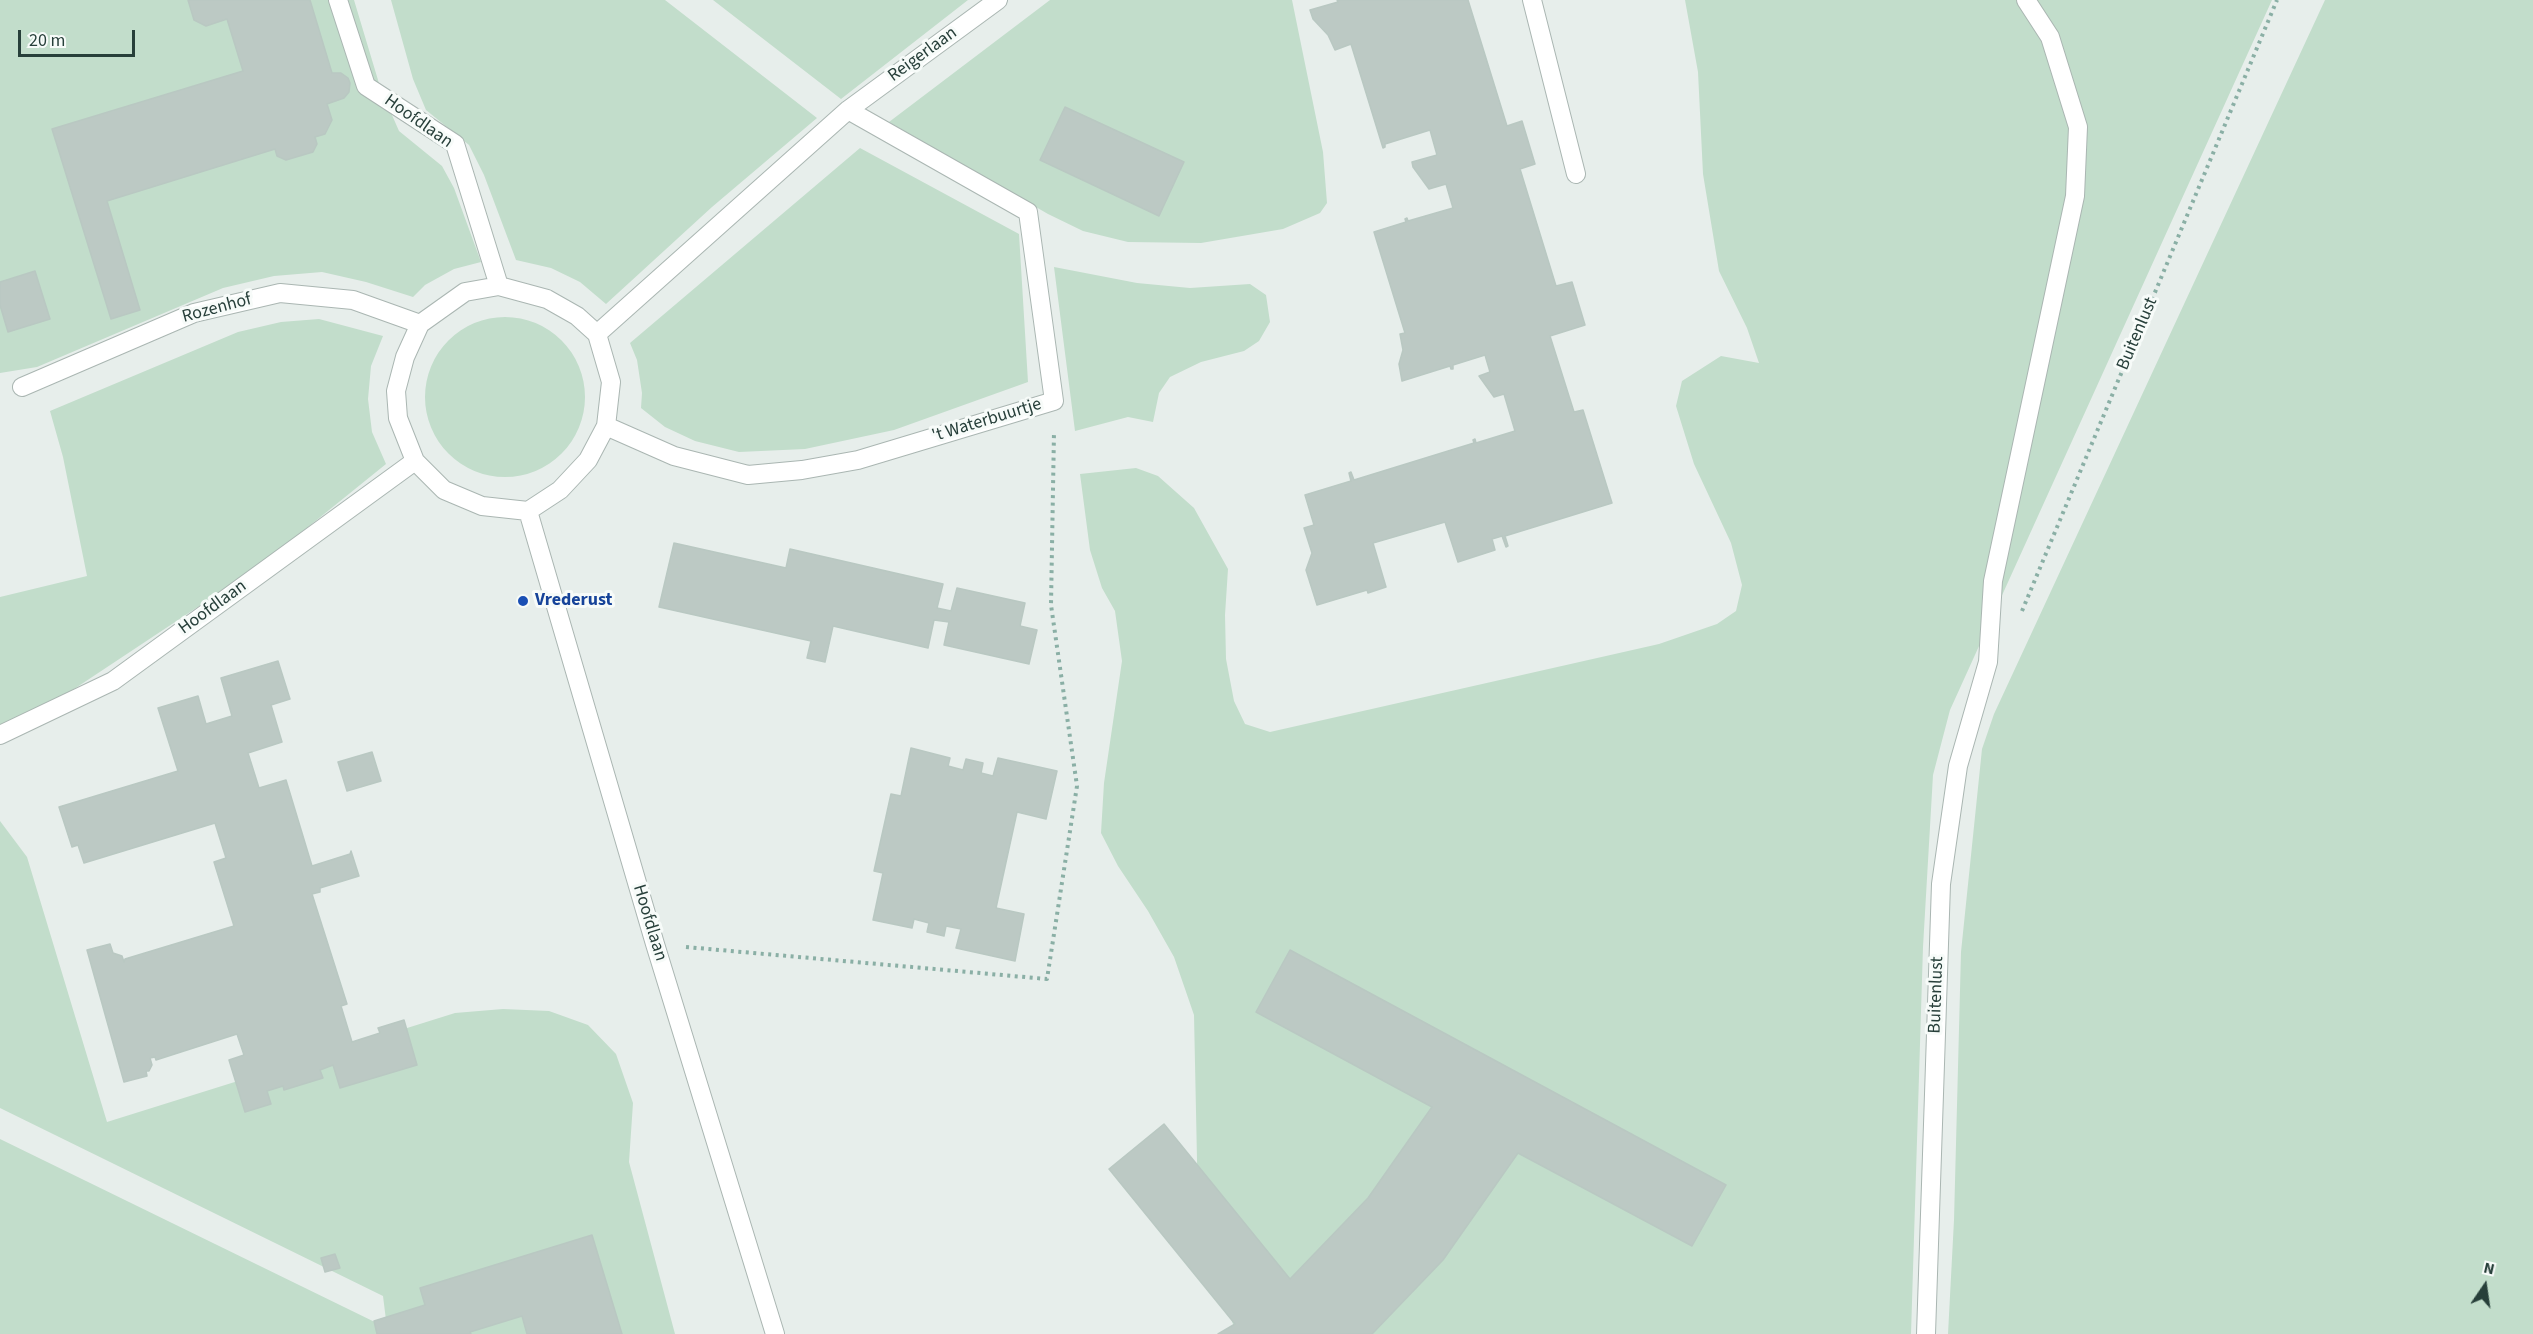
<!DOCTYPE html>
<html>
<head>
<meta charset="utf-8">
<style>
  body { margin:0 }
  #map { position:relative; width:2533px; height:1334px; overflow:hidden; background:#e7eeeb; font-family:"Source Sans 3",sans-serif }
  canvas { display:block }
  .north { position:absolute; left:2455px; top:1256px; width:60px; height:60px; -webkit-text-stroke:4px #f7fbf9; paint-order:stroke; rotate:13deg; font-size:16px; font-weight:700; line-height:24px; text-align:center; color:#273f3a }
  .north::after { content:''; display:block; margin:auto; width:21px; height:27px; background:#273f3a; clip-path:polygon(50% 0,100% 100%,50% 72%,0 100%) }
  .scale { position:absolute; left:18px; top:30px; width:117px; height:27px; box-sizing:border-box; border:3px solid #273f3a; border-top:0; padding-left:8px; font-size:18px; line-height:21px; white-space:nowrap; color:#273f3a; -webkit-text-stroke:4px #f7fbf9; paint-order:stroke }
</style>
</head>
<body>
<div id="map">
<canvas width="2533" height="1334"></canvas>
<div class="north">N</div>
<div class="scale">20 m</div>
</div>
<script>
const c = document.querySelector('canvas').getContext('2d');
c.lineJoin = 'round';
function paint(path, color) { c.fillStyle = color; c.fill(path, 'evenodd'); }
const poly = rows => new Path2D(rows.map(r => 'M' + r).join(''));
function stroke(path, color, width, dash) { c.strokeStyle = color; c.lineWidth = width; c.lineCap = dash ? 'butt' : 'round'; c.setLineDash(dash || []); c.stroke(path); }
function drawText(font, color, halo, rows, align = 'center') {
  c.font = font + ' "Source Sans 3",sans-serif'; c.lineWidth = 6; c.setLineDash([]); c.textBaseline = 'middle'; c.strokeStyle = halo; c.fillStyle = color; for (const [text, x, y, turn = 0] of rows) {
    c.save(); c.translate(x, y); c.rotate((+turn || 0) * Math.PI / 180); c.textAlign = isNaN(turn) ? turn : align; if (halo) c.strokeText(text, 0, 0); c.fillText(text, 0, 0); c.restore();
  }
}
paint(poly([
  [0,0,354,0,381,90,399,131,442,166,454,188,481,262,454,269,425,285,413,297,366,282,322,272,274,276,223,288,37,367,0,373],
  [391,0,665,0,817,118,712,207,606,304,580,282,551,268,516,260,484,175,469,145,426,110,413,79],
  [713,0,968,0,841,99],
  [1050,0,1292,0,1323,152,1327,203,1320,213,1283,229,1201,243,1128,242,1083,231,1048,214,889,122],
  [1685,0,2272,0,1950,710,1933,775,1923,947,1911,1334,1237,1334,1211,1269,1198,1208,1194,1015,1174,957,1148,911,1118,866,1101,833,1104,783,1122,661,1115,611,1102,588,1090,550,1080,474,1136,468,1158,476,1194,508,1228,569,1225,615,1226,659,1234,701,1245,724,1270,732,1659,644,1717,624,1736,611,1742,585,1731,543,1694,464,1676,406,1682,381,1721,356,1759,363,1747,328,1719,271,1703,174,1698,72],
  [2325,0,2533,0,2533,1334,1948,1334,1954,1220,1961,952,1982,749,1994,714],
  [860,148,1019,234,1028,382,894,430,805,449,739,452,695,441,665,427,641,408,642,393,637,360,630,343],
  [1054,267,1137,283,1190,288,1250,284,1266,295,1270,322,1259,341,1244,351,1201,362,1170,377,1159,393,1153,422,1128,417,1075,431],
  '425 397a80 80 0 1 1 160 0a80 80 0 1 1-160 0Z',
  [319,319,383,336,371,366,368,399,372,432,386,464,261,565,62,697,0,726,0,597,87,576,63,457,50,411,238,332,281,322],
  [0,821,27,857,107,1122,455,1013,503,1009,549,1011,588,1025,616,1054,633,1103,629,1162,675,1334,0,1334,0,1139,387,1328,383,1296,0,1108]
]), '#c2ddcb');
const building = poly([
  [188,0,310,0,332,73,341,73,348,78,350,83,349,92,344,98,327,104,332,120,325,134,315,137,317,144,313,152,286,160,277,156,275,149,107,201,140,310,111,319,52,129,243,71,227,19,206,26,194,20,188,0],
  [1337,0,1468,0,1507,126,1522,121,1535,164,1520,169,1556,286,1572,282,1585,325,1550,336,1574,412,1583,410,1612,503,1505,536,1508,546,1506,547,1502,536,1492,539,1495,550,1458,562,1445,522,1373,543,1386,587,1368,593,1367,590,1317,605,1306,570,1312,553,1304,528,1314,525,1305,495,1351,481,1349,473,1351,472,1354,480,1474,443,1473,440,1475,439,1476,443,1515,431,1504,394,1494,397,1479,376,1490,372,1485,355,1453,365,1453,369,1451,369,1450,366,1402,381,1399,364,1403,350,1400,334,1405,333,1374,232,1406,222,1405,219,1407,218,1408,221,1453,208,1446,184,1429,189,1413,167,1412,162,1437,155,1430,130,1385,144,1385,147,1383,148,1351,44,1335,50,1328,35,1313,19,1310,10,1338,2,1337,0],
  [1065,107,1184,162,1159,216,1040,160,1065,107],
  [35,271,50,319,8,332,0,305,0,282,35,271],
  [674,543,786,568,790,549,943,584,937,608,951,611,957,588,1025,603,1020,626,1037,630,1029,664,944,645,949,622,934,620,928,648,833,626,825,662,807,658,811,641,659,607,674,543],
  [278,661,290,699,271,705,282,742,248,753,259,788,286,780,312,866,350,854,351,851,359,876,320,888,320,892,312,894,347,1004,341,1006,352,1042,380,1033,378,1028,404,1020,417,1065,340,1088,333,1065,320,1070,323,1078,284,1090,283,1086,267,1091,271,1104,245,1112,229,1060,244,1055,237,1034,156,1060,155,1057,150,1058,152,1065,149,1071,146,1071,147,1076,124,1082,87,950,110,944,113,953,122,956,124,962,125,959,234,926,214,862,226,858,215,823,84,863,78,845,72,847,59,807,178,771,158,708,198,696,206,724,232,716,221,678,278,661],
  [911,748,950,758,948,766,963,770,966,759,983,763,981,773,993,776,998,758,1057,771,1046,819,1017,812,996,908,1024,914,1015,961,956,948,961,929,946,926,944,936,927,932,929,923,914,919,912,928,873,920,883,873,874,871,891,794,901,796,911,748],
  [372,752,381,781,347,791,338,762,372,752],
  [1290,950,1726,1185,1692,1246,1518,1153,1443,1260,1372,1334,1218,1334,1235,1324,1109,1169,1164,1124,1290,1279,1368,1198,1432,1107,1256,1012,1290,950],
  [592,1235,622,1334,527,1334,522,1316,470,1332,471,1334,377,1334,374,1321,425,1305,420,1288,592,1235],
  [335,1254,340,1268,325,1272,321,1258,335,1254]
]);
paint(building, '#bcc9c4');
stroke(building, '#b9c8c2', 1.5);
const minor = poly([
  [338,0,366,86,455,144,499,286],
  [1532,0,1576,174],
  [499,286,547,299,577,316,597,334,611,382,606,426,588,460,560,490,528,511,482,506,444,490,415,461,398,418,396,391,405,357,420,324,465,292,499,286],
  [597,334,848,110,998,0],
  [22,387,194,313,280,293,353,300,420,324],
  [606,426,674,456,748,475,802,470,858,460,1054,401,1028,212,848,110],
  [528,511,655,944,775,1334],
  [0,735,113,681,415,461],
  [1926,1334,1941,884,1958,766,1988,662,1993,581,2075,196,2078,127,2050,37,2026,0]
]);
stroke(minor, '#aab6b2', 20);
stroke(poly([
  [2022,611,2277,0],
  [686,947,1047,979,1077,786,1051,605,1054,432]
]), '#8aafa5', 4, [3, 4.5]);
stroke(minor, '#fff', 18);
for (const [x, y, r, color] of [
  [523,601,6,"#1a4fb4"]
]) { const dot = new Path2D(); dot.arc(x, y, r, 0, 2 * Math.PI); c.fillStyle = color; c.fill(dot); stroke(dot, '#f7fbf9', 2); }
drawText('18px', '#273f3a', '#f7fbf9', [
  ["Reigerlaan",923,55,-36],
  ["Hoofdlaan",418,122,35],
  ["Rozenhof",217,309,-15],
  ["Buitenlust",2138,334,-67],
  ["'t Waterbuurtje",987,421,-17],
  ["Hoofdlaan",213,608,-36],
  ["Hoofdlaan",649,923,73],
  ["Buitenlust",1937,995,-88]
]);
drawText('bold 18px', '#164399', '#f7fbf9', [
  ["Vrederust",535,601]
], 'left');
</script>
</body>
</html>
